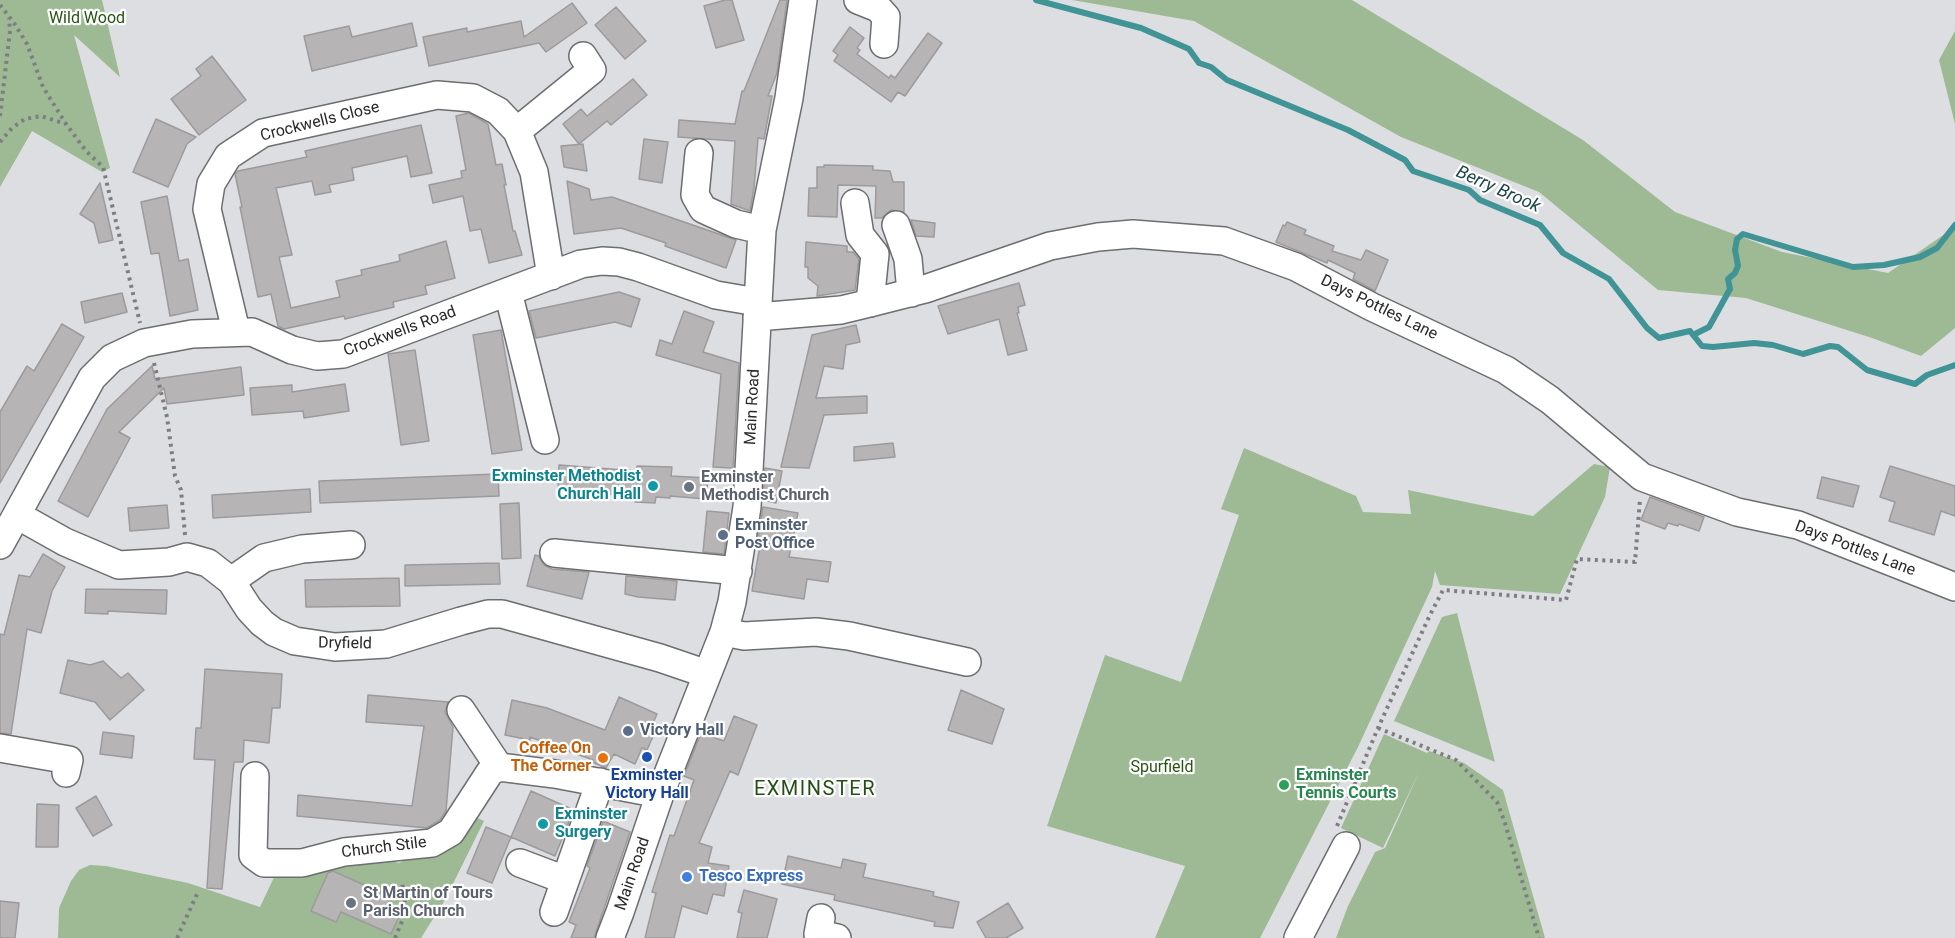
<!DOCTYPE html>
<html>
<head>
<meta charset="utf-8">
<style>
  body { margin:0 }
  canvas { display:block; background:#dddee2 }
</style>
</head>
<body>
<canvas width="1955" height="938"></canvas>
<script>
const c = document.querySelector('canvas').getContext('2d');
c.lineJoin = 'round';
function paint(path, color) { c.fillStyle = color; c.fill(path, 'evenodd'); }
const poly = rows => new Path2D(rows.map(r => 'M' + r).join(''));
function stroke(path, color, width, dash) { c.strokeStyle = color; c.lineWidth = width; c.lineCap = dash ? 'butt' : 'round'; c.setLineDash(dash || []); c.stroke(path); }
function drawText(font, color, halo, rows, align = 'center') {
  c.font = font + ' Roboto,sans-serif'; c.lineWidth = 4.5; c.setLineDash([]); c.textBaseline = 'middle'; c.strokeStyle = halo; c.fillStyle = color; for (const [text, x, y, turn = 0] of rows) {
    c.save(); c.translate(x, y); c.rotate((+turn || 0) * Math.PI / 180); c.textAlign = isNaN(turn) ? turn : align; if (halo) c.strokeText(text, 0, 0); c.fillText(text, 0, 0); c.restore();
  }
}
paint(poly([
  [0,0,102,0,120,77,74,35,110,168,102,172,32,131,0,187],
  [1072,0,1352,0,1583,140,1675,212,1782,252,1888,273,1955,227,1955,328,1921,356,1872,338,1746,298,1658,290,1539,192,1401,137,1194,21],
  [1955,31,1955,124,1939,60],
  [1244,448,1356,496,1363,512,1411,514,1408,490,1533,516,1594,464,1610,467,1605,497,1560,594,1440,585,1435,571,1432,587,1358,747,1260,938,1155,938,1185,866,1047,826,1105,655,1181,682,1239,515,1221,509],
  [1457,613,1495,762,1394,721,1442,617],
  [1384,734,1427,753,1429,751,1464,763,1503,790,1545,938,1336,938,1348,906,1375,852,1385,848,1420,770,1383,848,1341,828],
  [471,815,484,821,445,900,421,938,58,938,59,908,71,881,79,870,90,865,106,866,188,883,260,907,277,871,369,856,399,863,414,855]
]), '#9dba94');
stroke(poly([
  [1036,0,1141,28,1189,49,1199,63,1211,67,1227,80,1348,130,1405,160,1413,171,1469,190,1480,200,1540,225,1563,253,1609,279,1647,328,1659,338,1690,331,1702,346,1713,347,1754,343,1773,345,1803,354,1830,346,1838,347,1867,370,1915,384,1927,375,1955,365],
  [1693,335,1709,327,1730,289,1728,279,1735,273,1738,266,1735,250,1737,239,1743,234,1853,267,1884,265,1920,257,1937,248,1955,225]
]), '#419496', 6);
const building = poly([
  [725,0,732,0,744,40,716,48,704,6,725,0],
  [780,0,787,0,777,73,768,96,772,96,764,139,758,138,754,188,750,211,731,204,735,141,678,137,679,120,735,124,742,91,744,91,780,0],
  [572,3,587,23,546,52,539,43,429,66,423,37,467,28,467,32,521,21,524,37,572,3],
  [616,7,646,41,625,59,595,25,616,7],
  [412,23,417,46,312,71,304,36,349,26,352,37,412,23],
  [850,27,864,38,857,48,860,50,857,54,889,78,891,75,895,78,928,33,942,43,905,96,898,92,891,102,834,61,838,55,833,51,850,27],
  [212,56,246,100,199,135,171,99,201,76,196,69,212,56],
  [633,79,647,95,611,125,607,121,579,144,563,124,581,109,587,116,633,79],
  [469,113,488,124,496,165,502,164,506,185,504,185,513,231,515,231,522,255,489,263,481,229,470,231,463,196,433,203,429,185,462,178,461,171,466,170,456,116,469,113],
  [156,119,196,137,187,144,168,187,133,172,156,119],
  [421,125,432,173,411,177,407,156,352,168,354,180,329,185,331,192,315,195,312,181,276,188,292,255,279,257,291,308,340,297,336,281,362,275,361,270,400,261,399,255,446,241,455,278,425,286,427,294,393,302,394,307,345,319,344,316,284,329,278,326,271,294,258,297,240,207,242,207,235,174,238,171,307,157,305,151,421,125],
  [644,139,668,142,662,183,639,179,644,139],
  [583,144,587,171,564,167,561,146,583,144],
  [824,165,873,166,873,170,890,171,893,182,904,182,904,212,891,210,882,218,875,218,876,186,838,185,837,217,808,216,809,188,817,188,817,167,824,167,824,165],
  [567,181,589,189,591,200,612,197,736,240,726,268,665,246,666,243,621,228,574,234,567,181],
  [100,183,113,240,99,243,94,223,80,214,100,183],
  [167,196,179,261,188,259,198,310,170,316,159,253,151,254,141,202,167,196],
  [911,220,935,223,934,237,916,236,911,220],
  [1287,222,1306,230,1304,234,1334,246,1332,251,1361,260,1366,250,1388,260,1375,291,1353,279,1355,273,1328,260,1327,263,1276,242,1283,225,1285,226,1287,222],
  [806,242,847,246,847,252,853,252,859,259,855,290,817,296,818,286,808,278,808,267,805,267,806,242],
  [1019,283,1025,305,1018,307,1019,313,1017,313,1027,350,1008,355,999,319,948,334,938,306,1019,283],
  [619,292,640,299,631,327,615,322,536,338,529,311,619,292],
  [122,293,127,312,85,323,81,302,122,293],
  [684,311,714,322,703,352,739,363,733,468,713,467,721,374,656,355,660,340,672,344,684,311],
  [62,324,84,337,0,483,0,412,27,366,34,371,62,324],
  [856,325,860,342,846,345,843,369,824,366,816,398,867,396,867,413,824,415,809,468,781,467,812,335,856,325],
  [501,330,522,450,492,454,473,335,501,330],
  [415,350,429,441,401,445,388,354,415,350],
  [152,366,155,379,241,367,244,395,167,404,164,388,119,432,130,438,88,517,58,501,107,409,152,366],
  [345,384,349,411,304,418,303,411,252,415,250,388,292,385,292,392,345,384],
  [893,443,895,457,854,461,854,447,893,443],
  [559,465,637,471,637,466,672,467,671,476,708,478,706,499,670,496,670,498,656,497,655,503,635,502,635,496,558,491,559,465],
  [1890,466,1955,486,1955,516,1941,511,1934,535,1889,521,1895,502,1880,497,1890,466],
  [765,468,782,471,776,503,763,500,765,468],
  [498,474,499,496,320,503,319,481,498,474],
  [1822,477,1859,486,1853,507,1817,498,1822,477],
  [310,489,311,512,213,518,212,495,310,489],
  [1650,497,1704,517,1699,531,1679,524,1678,526,1668,523,1665,529,1641,520,1650,497],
  [519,503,521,558,502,559,500,504,519,503],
  [167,505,169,528,130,531,128,508,167,505],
  [763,507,798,513,789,557,831,562,828,582,807,579,804,599,752,591,761,540,758,539,763,507],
  [707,511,729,513,724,554,703,552,707,511],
  [43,554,65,567,52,591,41,633,27,629,11,734,0,733,0,634,4,635,19,575,30,577,43,554],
  [535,555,539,556,544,565,552,569,589,572,582,599,527,586,535,555],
  [499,563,500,584,405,586,405,565,499,563],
  [626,576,677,581,675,600,638,597,625,594,626,576],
  [399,578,400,606,306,607,305,580,399,578],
  [86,589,167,590,166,614,108,611,108,614,85,613,86,589],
  [68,660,90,665,103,661,121,678,128,673,144,690,110,720,95,702,60,693,68,660],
  [205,669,282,674,280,708,272,708,269,743,244,740,243,762,234,762,222,889,207,888,215,760,194,759,196,728,201,728,205,669],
  [961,690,1004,709,992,744,948,730,961,690],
  [368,695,448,702,445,712,453,727,446,811,440,820,427,828,297,816,298,795,412,806,424,726,366,722,368,695],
  [619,697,657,714,650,730,655,732,647,750,642,748,635,764,614,754,606,768,592,762,593,760,530,737,530,740,505,735,512,700,547,708,605,730,619,697],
  [734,716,757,725,738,775,730,771,699,843,712,847,708,863,729,866,724,896,713,894,707,914,682,906,674,938,645,938,656,893,652,892,670,835,674,836,694,780,684,776,701,733,724,741,734,716],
  [103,732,134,736,132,758,100,754,103,732],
  [531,791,574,810,555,856,511,837,531,791],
  [96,796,112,825,93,836,76,808,96,796],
  [37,804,59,805,58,847,36,847,37,804],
  [603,821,630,832,594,938,571,938,576,925,569,922,590,868,587,866,603,821],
  [486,827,511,837,492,883,467,873,486,827],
  [788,856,841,868,843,859,866,864,863,877,934,892,933,896,959,902,953,928,934,926,935,922,834,900,835,895,782,884,788,856],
  [333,871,391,897,385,910,399,916,391,934,341,912,336,922,311,911,328,873,333,871],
  [744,890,777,899,767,938,737,938,742,913,738,912,744,890],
  [0,901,19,903,15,938,0,938,0,901],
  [1008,903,1023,928,1006,938,986,938,977,922,1008,903]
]);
paint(building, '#b7b4b6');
stroke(building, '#9d9a9c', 1.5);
const minor = poly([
  [858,0,878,8,886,17,884,44],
  [517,131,592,70,583,56],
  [699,153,695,195,703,209,736,224,762,230],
  [855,203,860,235,875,254,870,303],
  [896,225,908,259,911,293],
  [508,292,545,440],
  [757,317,841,310,870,303,925,289,1050,246,1098,237,1133,234,1224,241,1296,267,1372,307,1506,370,1550,400,1642,477,1737,512,1798,525,1955,587],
  [236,331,207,209,211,184,228,156,263,133,437,95,473,98,498,111,517,131,534,172,551,276],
  [17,515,65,542,119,565,169,562,187,557,208,563,231,581,249,609,262,623,274,632,295,641,335,647,386,644,461,621,488,614,502,614,660,658,707,674],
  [0,545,92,378,112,358,144,343,192,334,252,332,292,350,317,356,343,354,581,264,602,261,619,262,638,267,716,295,757,302],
  [554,553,738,571],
  [231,581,264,558,302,549,351,545],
  [724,632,744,636,816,632,849,636,967,662],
  [461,710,499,767],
  [0,748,69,760,66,773],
  [255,776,253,855,264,863,302,863,344,852,432,843,451,832,490,772,499,767,555,774,660,794],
  [520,863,565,880],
  [554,912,600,782],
  [821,918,818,934,837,938],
  [610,938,620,912,660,794,724,632,732,602,747,507,762,230,789,98,803,0],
  [1298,938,1346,846]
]);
stroke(minor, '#6d6e71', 30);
stroke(poly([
  [0,5,14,23,27,44,43,87,66,124,86,151,103,167,140,323],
  [0,116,10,31,9,18],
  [0,142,12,128,25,119,41,116,66,124],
  [154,363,167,417,175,476,181,490,185,535],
  [1378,728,1456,760,1497,802,1505,823,1539,938],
  [1337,826,1378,728,1429,617,1443,590,1566,600,1577,559,1635,562,1640,499],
  [177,938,197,894],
  [395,938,405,914,405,903,402,882]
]), '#7e7e81', 4, [3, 4.5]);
stroke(minor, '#fff', 27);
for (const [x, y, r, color] of [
  [653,486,6,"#0f9aa8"],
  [689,487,6,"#6b7280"],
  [723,535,6,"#5c6f8a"],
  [628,731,6,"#5c6f8a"],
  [647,757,6,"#1a4fb4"],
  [603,758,6,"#e8710a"],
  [1284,785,6,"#2e9e5b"],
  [543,824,6,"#0f9aa8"],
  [687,877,6,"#3f7fe0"],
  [351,903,6,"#6b7280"]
]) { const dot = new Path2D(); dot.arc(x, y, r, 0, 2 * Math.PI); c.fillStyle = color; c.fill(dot); stroke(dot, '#fff', 2); }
drawText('16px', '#255410', '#fff', [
  ["Wild Wood",87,19],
  ["Spurfield",1162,768]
]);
drawText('16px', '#29292a', '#fff', [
  ["Crockwells Close",320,122,-14],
  ["Days Pottles Lane",1379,308,26],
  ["Crockwells Road",400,332,-20],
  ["Main Road",753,407,-87],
  ["Days Pottles Lane",1855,549,21],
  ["Dryfield",345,644,1],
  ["Church Stile",384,848,-7],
  ["Main Road",633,874,-71]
]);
drawText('bold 16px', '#0d838f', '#fff', [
  ["Exminster Methodist",641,477],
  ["Church Hall",641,495],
  ["Exminster",555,815,"left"],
  ["Surgery",555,833,"left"]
], 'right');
drawText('bold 16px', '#5b616d', '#fff', [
  ["Exminster",701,478],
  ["Methodist Church",701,496],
  ["St Martin of Tours",363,894],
  ["Parish Church",363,912]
], 'left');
drawText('bold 16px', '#4e5e75', '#fff', [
  ["Exminster",735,526],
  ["Post Office",735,544],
  ["Victory Hall",640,731]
], 'left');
drawText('bold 16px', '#c56008', '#fff', [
  ["Coffee On",591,749],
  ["The Corner",591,767]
], 'right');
drawText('bold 16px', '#164399', '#fff', [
  ["Exminster",647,776],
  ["Victory Hall",647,794]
]);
drawText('bold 16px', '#27864d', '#fff', [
  ["Exminster",1296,776],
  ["Tennis Courts",1296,794]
], 'left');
drawText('bold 16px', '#366cbe', '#fff', [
  ["Tesco Express",699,877]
], 'left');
drawText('italic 18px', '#1f4647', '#fff', [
  ["Berry Brook",1498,190,24]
]);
c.letterSpacing = '1.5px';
drawText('20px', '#245016', '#fff', [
  ["EXMINSTER",815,790]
]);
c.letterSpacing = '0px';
</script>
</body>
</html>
